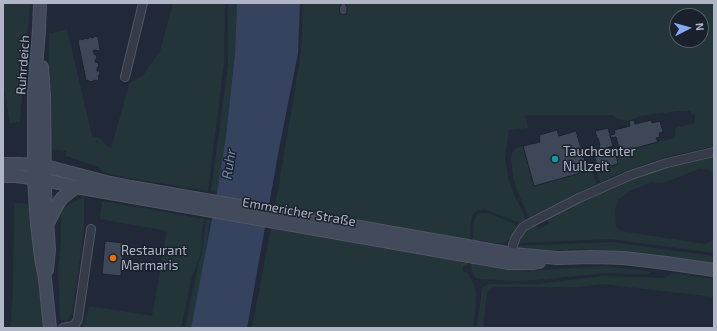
<!DOCTYPE html>
<html>
<head>
<meta charset="utf-8">
<style>
  body { margin:0 }
  #map { position:relative; width:717px; height:331px; overflow:hidden; background:#212938; font-family:"Exo 2",sans-serif }
  canvas { display:block }
  .frame { position:absolute; inset:0; border:4px solid #b0b6c5; pointer-events:none }
  .north { position:absolute; left:669px; top:8px; width:40px; height:40px; box-sizing:border-box; background:#1a212d; border:1px solid #565d6a; border-radius:50%; rotate:84deg; font-size:11px; font-weight:700; line-height:16px; text-align:center; color:#b0b6c5 }
  .north::after { content:''; display:block; margin:auto; width:14px; height:18px; background:#85a7f5; clip-path:polygon(50% 0,100% 100%,50% 72%,0 100%) }
</style>
</head>
<body>
<div id="map">
<canvas width="717" height="331"></canvas>
<div class="frame"></div>
<div class="north">N</div>
</div>
<script>
const c = document.querySelector('canvas').getContext('2d');
c.lineJoin = 'round';
function paint(path, color) { c.fillStyle = color; c.fill(path, 'evenodd'); }
const poly = rows => new Path2D(rows.map(r => 'M' + r).join(''));
function stroke(path, color, width, dash) { c.strokeStyle = color; c.lineWidth = width; c.lineCap = dash ? 'butt' : 'round'; c.setLineDash(dash || []); c.stroke(path); }
function drawText(font, color, halo, rows, align = 'center') {
  c.font = font + ' "Exo 2",sans-serif'; c.lineWidth = 3; c.setLineDash([]); c.textBaseline = 'middle'; c.strokeStyle = halo; c.fillStyle = color; for (const [text, x, y, turn = 0] of rows) {
    c.save(); c.translate(x, y); c.rotate((+turn || 0) * Math.PI / 180); c.textAlign = isNaN(turn) ? turn : align; if (halo) c.strokeText(text, 0, 0); c.fillText(text, 0, 0); c.restore();
  }
}
paint(poly([
  [3,3,30,3,20,122,10,123,3,83],
  [173,3,225,3,224,62,208,191,140,180,106,173,96,166,66,156,66,151,50,149,49,34,67,29,92,136,99,138,111,149,129,84,143,75,160,51],
  [228,3,237,3,235,54,226,136,217,192,211,191,228,65],
  [303,3,714,3,714,146,666,157,630,169,600,182,597,170,618,164,616,154,658,142,675,138,675,129,678,127,695,123,695,116,690,111,678,111,640,116,629,121,618,119,613,115,526,115,525,116,528,128,509,130,505,158,508,177,514,195,526,219,520,223,484,209,476,211,473,214,471,220,468,264,466,266,463,267,463,271,467,273,473,282,476,291,476,300,473,328,252,328,277,196,301,53],
  [677,16,701,16,701,40,677,40],
  [523,146,534,186,592,170,596,184,529,217,518,193,513,176,511,159,512,153,516,148],
  [714,155,714,175,710,170,699,169,663,183,651,182,630,191,619,199,615,210,616,226,621,231,705,244,711,241,714,237,714,253,611,239,517,243,524,231,536,224,538,229,549,224,547,218,580,201,632,178,666,166],
  [84,197,84,230,72,314,66,321,60,320,58,269,61,241,61,214,66,206],
  [102,201,204,219,202,233,201,252,191,280,181,328,83,328,89,306,152,316,167,231,100,219],
  [14,203,29,204,39,283,43,328,10,328,13,294],
  [481,213,488,213,512,223,517,226,510,239,506,242,500,243,494,243,480,240,476,265,527,271,605,266,649,271,650,273,648,274,604,273,537,280,515,281,480,279,476,278,473,274,471,268,474,220,476,216,478,214],
  [206,220,211,220,209,226,205,256,191,328,185,328,198,265,202,253],
  [611,242,714,256,714,264,624,252,591,249,522,250,520,249,517,246],
  [672,273,714,279,714,297,602,284,578,287,494,287,490,289,487,293,483,328,477,328,482,289,484,286,489,284,537,284,604,276,665,278]
]), '#233539');
paint(poly([
  [237,3,300,3,298,53,279,149,247,328,191,328,217,192,226,136,235,54]
]), '#35435f');
const building = poly([
  [343,3,345,3,347,7,347,11,346,14,343,15,340,13,339,10,340,6,343,3],
  [95,36,98,37,100,49,98,51,95,50,93,51,94,54,96,55,97,58,95,60,95,62,98,63,99,66,97,68,97,71,100,71,100,74,98,76,99,79,97,81,94,80,92,82,86,80,78,41,80,39,83,40,85,38,88,39,90,37,93,38,95,36],
  [634,120,635,124,651,120,652,123,660,121,663,132,659,133,660,137,656,138,658,142,620,152,616,137,611,138,610,135,615,134,614,130,630,126,629,121,634,120],
  [608,128,613,146,600,150,599,146,600,145,598,138,597,138,595,131,608,128],
  [557,130,559,136,576,131,588,171,534,186,523,146,540,142,539,135,557,130],
  [619,148,620,152,616,154,618,164,598,169,594,155,619,148],
  [105,241,124,243,121,276,102,274,105,241]
]);
paint(building, '#3d4758');
stroke(building, '#1c232f', 1);
const minor = poly([
  [125,77,143,3],
  [512,254,513,245,516,237,523,227,530,223,579,198,631,175,667,163,714,152],
  [63,328,73,326,76,323,78,319,91,229]
]);
const secondary = poly([
  [40,3,39,30,34,92,34,179,37,224,41,258,45,279,50,328],
  [42,67,44,96,45,192,49,249,47,270],
  [3,164,20,164,45,166,106,182,131,187,490,250,512,254,558,258,592,257,624,258,666,263,714,270],
  [3,176,16,176,45,180,76,187,509,263,534,263,539,262],
  [48,223,59,202,62,198,76,187]
]);
stroke(minor, '#505663', 10);
stroke(secondary, '#505663', 14);
stroke(minor, '#353b49', 8);
stroke(secondary, '#434a5b', 12);
for (const [x, y, r, color] of [
  [555,159,4,"#0f9aa8"],
  [113,258,4,"#e8710a"]
]) { const dot = new Path2D(); dot.arc(x, y, r, 0, 2 * Math.PI); c.fillStyle = color; c.fill(dot); stroke(dot, '#1a212d', 1.5); }
drawText('13px', '#b0b6c5', '#1a212d', [
  ["Ruhrdeich",23,65,-86],
  ["Emmericher Straße",299,212,10]
]);
drawText('13px', '#b0b6c5', '#1a212d', [
  ["Tauchcenter",563,152],
  ["Nullzeit",563,167],
  ["Restaurant",121,251],
  ["Marmaris",121,266]
], 'left');
drawText('italic 14px', '#788aac', '#1a212d', [
  ["Ruhr",229,164,-81]
]);
</script>
</body>
</html>
